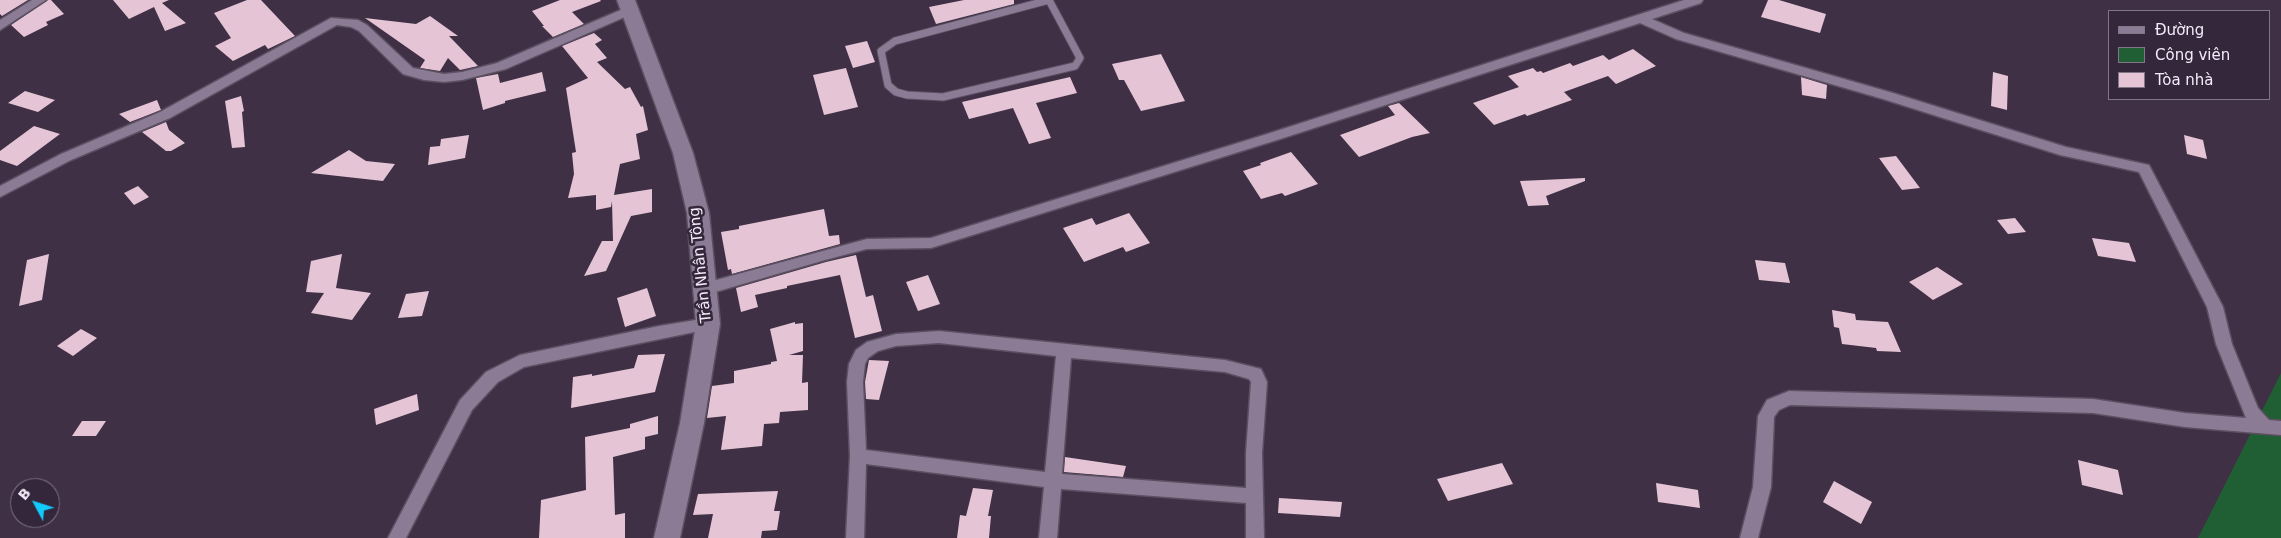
<!DOCTYPE html>
<html>
<head>
<meta charset="utf-8">
<style>
  body { margin:0 }
  #map { position:relative; width:2281px; height:538px; overflow:hidden; background:#3f3046; font-family:"DejaVu Sans",sans-serif }
  canvas { display:block }
  .legend { position:absolute; left:2108px; top:10px; width:162px; height:90px; box-sizing:border-box; background:#34263b; border:1px solid #817587; margin:0; padding:6px 9px; list-style:none; font-size:15px; color:#f4ebf9 }
  .legend li { display:flex; align-items:center; gap:10px; height:25px }
  .legend b { width:25px; border:1px solid #817587 }
  .north { position:absolute; left:10px; top:478px; width:50px; height:50px; box-sizing:border-box; background:#34263b; border:1px solid #817587; border-radius:50%; rotate:310deg; font-size:14px; font-weight:700; line-height:20px; text-align:center; color:#f4ebf9 }
  .north::after { content:''; display:block; margin:auto; width:18px; height:22px; background:#12cafb; clip-path:polygon(50% 0,100% 100%,50% 72%,0 100%) }
</style>
</head>
<body>
<div id="map">
<canvas width="2281" height="538"></canvas>
<ul class="legend">
<li><b style="height:6px;background:#8b7b94"></b>Đường</li>
<li><b style="height:14px;background:#205f34"></b>Công viên</li>
<li><b style="height:14px;background:#e5c5d5"></b>Tòa nhà</li>
</ul>
<div class="north">B</div>
</div>
<script>
const c = document.querySelector('canvas').getContext('2d');
c.lineJoin = 'round';
function paint(path, color) { c.fillStyle = color; c.fill(path, 'evenodd'); }
const poly = rows => new Path2D(rows.map(r => 'M' + r).join(''));
function stroke(path, color, width, dash) { c.strokeStyle = color; c.lineWidth = width; c.lineCap = dash ? 'butt' : 'round'; c.setLineDash(dash || []); c.stroke(path); }
function drawText(font, color, halo, rows, align = 'center') {
  c.font = font + ' "DejaVu Sans",sans-serif'; c.lineWidth = 5; c.setLineDash([]); c.textBaseline = 'middle'; c.strokeStyle = halo; c.fillStyle = color; for (const [text, x, y, turn = 0] of rows) {
    c.save(); c.translate(x, y); c.rotate((+turn || 0) * Math.PI / 180); c.textAlign = isNaN(turn) ? turn : align; if (halo) c.strokeText(text, 0, 0); c.fillText(text, 0, 0); c.restore();
  }
}
paint(poly([
  [2281,373,2281,538,2198,538]
]), '#205f34');
paint(poly([
  [0,0,28,0,2,16,0,14],
  [48,0,51,0,64,14,46,22,48,25,24,37,11,25],
  [113,0,169,0,162,3,186,23,165,31,154,7,129,19],
  [247,0,261,0,295,36,268,49,265,45,233,61,215,46,231,38,214,13],
  [560,0,600,0,601,1,572,12,584,24,553,37,542,26,544,26,532,11],
  [964,0,1014,0,1014,4,936,24,929,7],
  [1768,0,1779,0,1826,14,1820,33,1761,17],
  [430,16,458,36,449,36,478,66,460,70,448,58,440,71,420,68,425,60,365,18,416,24],
  [594,33,602,40,595,44,607,58,597,62,625,89,630,87,641,107,643,106,648,130,636,134,640,159,620,164,614,195,652,189,652,212,631,216,606,271,584,276,602,241,613,241,612,201,611,207,596,210,596,195,568,198,574,174,572,153,576,152,566,88,588,78,562,46],
  [867,41,875,62,853,68,845,46],
  [1633,49,1656,66,1616,84,1608,76,1564,92,1572,100,1527,116,1525,114,1494,125,1473,103,1519,87,1508,76,1533,68,1537,72,1541,71,1543,73,1570,63,1573,66,1603,55,1609,60],
  [1161,54,1185,101,1141,111,1124,80,1119,80,1112,64],
  [846,68,858,107,824,115,813,75],
  [542,72,546,91,505,101,505,103,483,110,476,78,498,74,500,83],
  [1993,72,2008,76,2007,110,1991,106],
  [1070,77,1077,93,1036,103,1051,138,1029,144,1013,108,969,119,962,102],
  [1801,77,1827,85,1826,99,1802,95],
  [25,91,55,100,38,112,8,103],
  [241,96,244,111,242,112,245,147,232,148,225,101],
  [157,100,161,110,130,122,119,114],
  [1399,103,1430,133,1412,137,1359,157,1340,135,1395,115,1388,106],
  [166,122,169,130,185,143,171,151,166,151,142,132],
  [34,126,60,134,17,166,0,160,0,151],
  [469,135,465,158,428,165,430,147,440,146,441,139],
  [2184,135,2203,140,2207,159,2187,154],
  [349,150,366,161,395,164,383,181,311,173],
  [1291,152,1318,184,1285,196,1282,193,1261,199,1243,171,1261,165,1260,163],
  [1896,156,1920,188,1902,190,1879,158],
  [1585,178,1585,181,1546,196,1549,205,1528,206,1520,181],
  [138,186,149,197,134,205,124,193],
  [824,209,829,236,839,235,840,244,732,274,731,269,728,270,721,232,739,229,739,226],
  [1129,213,1150,243,1126,252,1123,247,1084,262,1063,228,1092,218,1096,225],
  [2015,218,2026,232,2008,234,1997,220],
  [2092,238,2129,243,2136,262,2098,256],
  [49,254,42,300,19,306,27,260],
  [342,254,336,288,371,293,352,320,311,313,324,293,306,292,311,261],
  [856,255,866,297,873,295,882,331,855,338,840,275,787,286,787,288,755,295,758,307,741,312,736,288,826,262],
  [1755,260,1785,263,1790,283,1759,280],
  [1937,267,1963,284,1933,300,1909,282],
  [928,275,940,304,918,311,906,282],
  [647,288,656,316,625,327,617,298],
  [429,291,422,316,398,318,406,294],
  [1832,310,1855,314,1856,320,1888,322,1901,352,1877,351,1876,348,1842,344,1839,328,1834,327],
  [795,322,795,324,803,323,803,351,789,355,803,355,802,383,808,382,808,410,780,412,779,423,764,424,762,446,721,450,726,416,707,418,712,386,734,383,734,371,771,364,771,362,777,361,770,329],
  [81,329,97,338,73,356,57,346],
  [665,354,655,392,571,408,573,377,592,374,592,376,634,368,638,355],
  [869,360,889,361,879,400,866,399,865,382],
  [417,394,419,410,376,425,374,409],
  [658,416,658,434,645,437,645,449,613,457,615,515,625,513,625,538,539,538,541,500,586,490,585,437,630,428,630,424],
  [82,421,106,421,96,436,72,436],
  [1065,457,1126,466,1123,477,1064,472],
  [2078,460,2118,470,2123,495,2082,485],
  [1502,463,1513,484,1448,501,1437,479],
  [1834,481,1872,502,1861,524,1823,502],
  [1656,483,1698,490,1700,508,1658,502],
  [973,488,993,490,988,516,991,516,989,538,957,538,960,515,966,516],
  [778,491,774,511,780,511,777,530,762,531,761,538,708,538,713,514,693,515,698,494],
  [1279,498,1342,502,1340,517,1278,513]
]), '#e5c5d5');
const lane = poly([
  [1049,0,1080,58,1075,66,943,97,907,95,896,92,888,85,881,51,895,41,1049,0]
]);
const street = poly([
  [32,0,46,0,0,30,0,20,32,0],
  [1684,0,1703,0,1701,3,1652,19,1684,33,1893,93,2066,147,2149,165,2223,307,2232,344,2258,408,2269,420,2281,421,2281,435,2185,427,2093,413,1790,405,1779,410,1774,417,1771,487,1758,538,1740,538,1753,487,1758,416,1767,400,1789,391,2093,399,2185,413,2246,418,2216,344,2207,307,2139,172,2060,155,1883,99,1676,39,1640,23,1277,140,931,248,867,249,825,260,705,295,700,293,697,289,700,285,705,283,867,239,931,238,1267,134,1684,0],
  [630,6,634,7,636,10,634,13,506,69,462,80,444,82,424,80,403,74,359,31,351,27,337,25,170,118,71,160,0,197,0,186,61,154,160,112,331,18,358,20,367,25,413,68,444,74,462,72,497,63,630,6],
  [708,318,714,320,716,324,714,328,524,367,498,382,472,410,406,538,388,538,460,400,486,372,520,355,659,326,708,318],
  [939,331,1225,360,1261,369,1267,382,1262,453,1264,538,1246,538,1246,503,1061,489,1057,538,1039,538,1044,487,866,464,864,538,846,538,850,456,847,382,849,364,856,350,867,342,896,334,939,331],
  [939,343,1056,356,1045,472,866,450,863,382,865,364,868,358,878,351,896,346,939,343],
  [1071,358,1225,372,1249,379,1251,382,1246,453,1246,488,1062,474,1071,358]
]);
const secondary = poly([
  [617,0,635,0,693,153,709,213,720,324,704,423,680,538,654,538,680,423,696,324,687,213,673,153,617,0]
]);
stroke(lane, '#5b4f61', 9);
stroke(street, '#5b4f61', 3);
stroke(secondary, '#5b4f61', 3);
stroke(lane, '#8b7b94', 7);
paint(street, '#8b7b94');
paint(secondary, '#8b7b94');
drawText('15px', '#f4ebf9', '#34263b', [
  ["Trần Nhân Tông",701,265,-96]
]);
</script>
</body>
</html>
